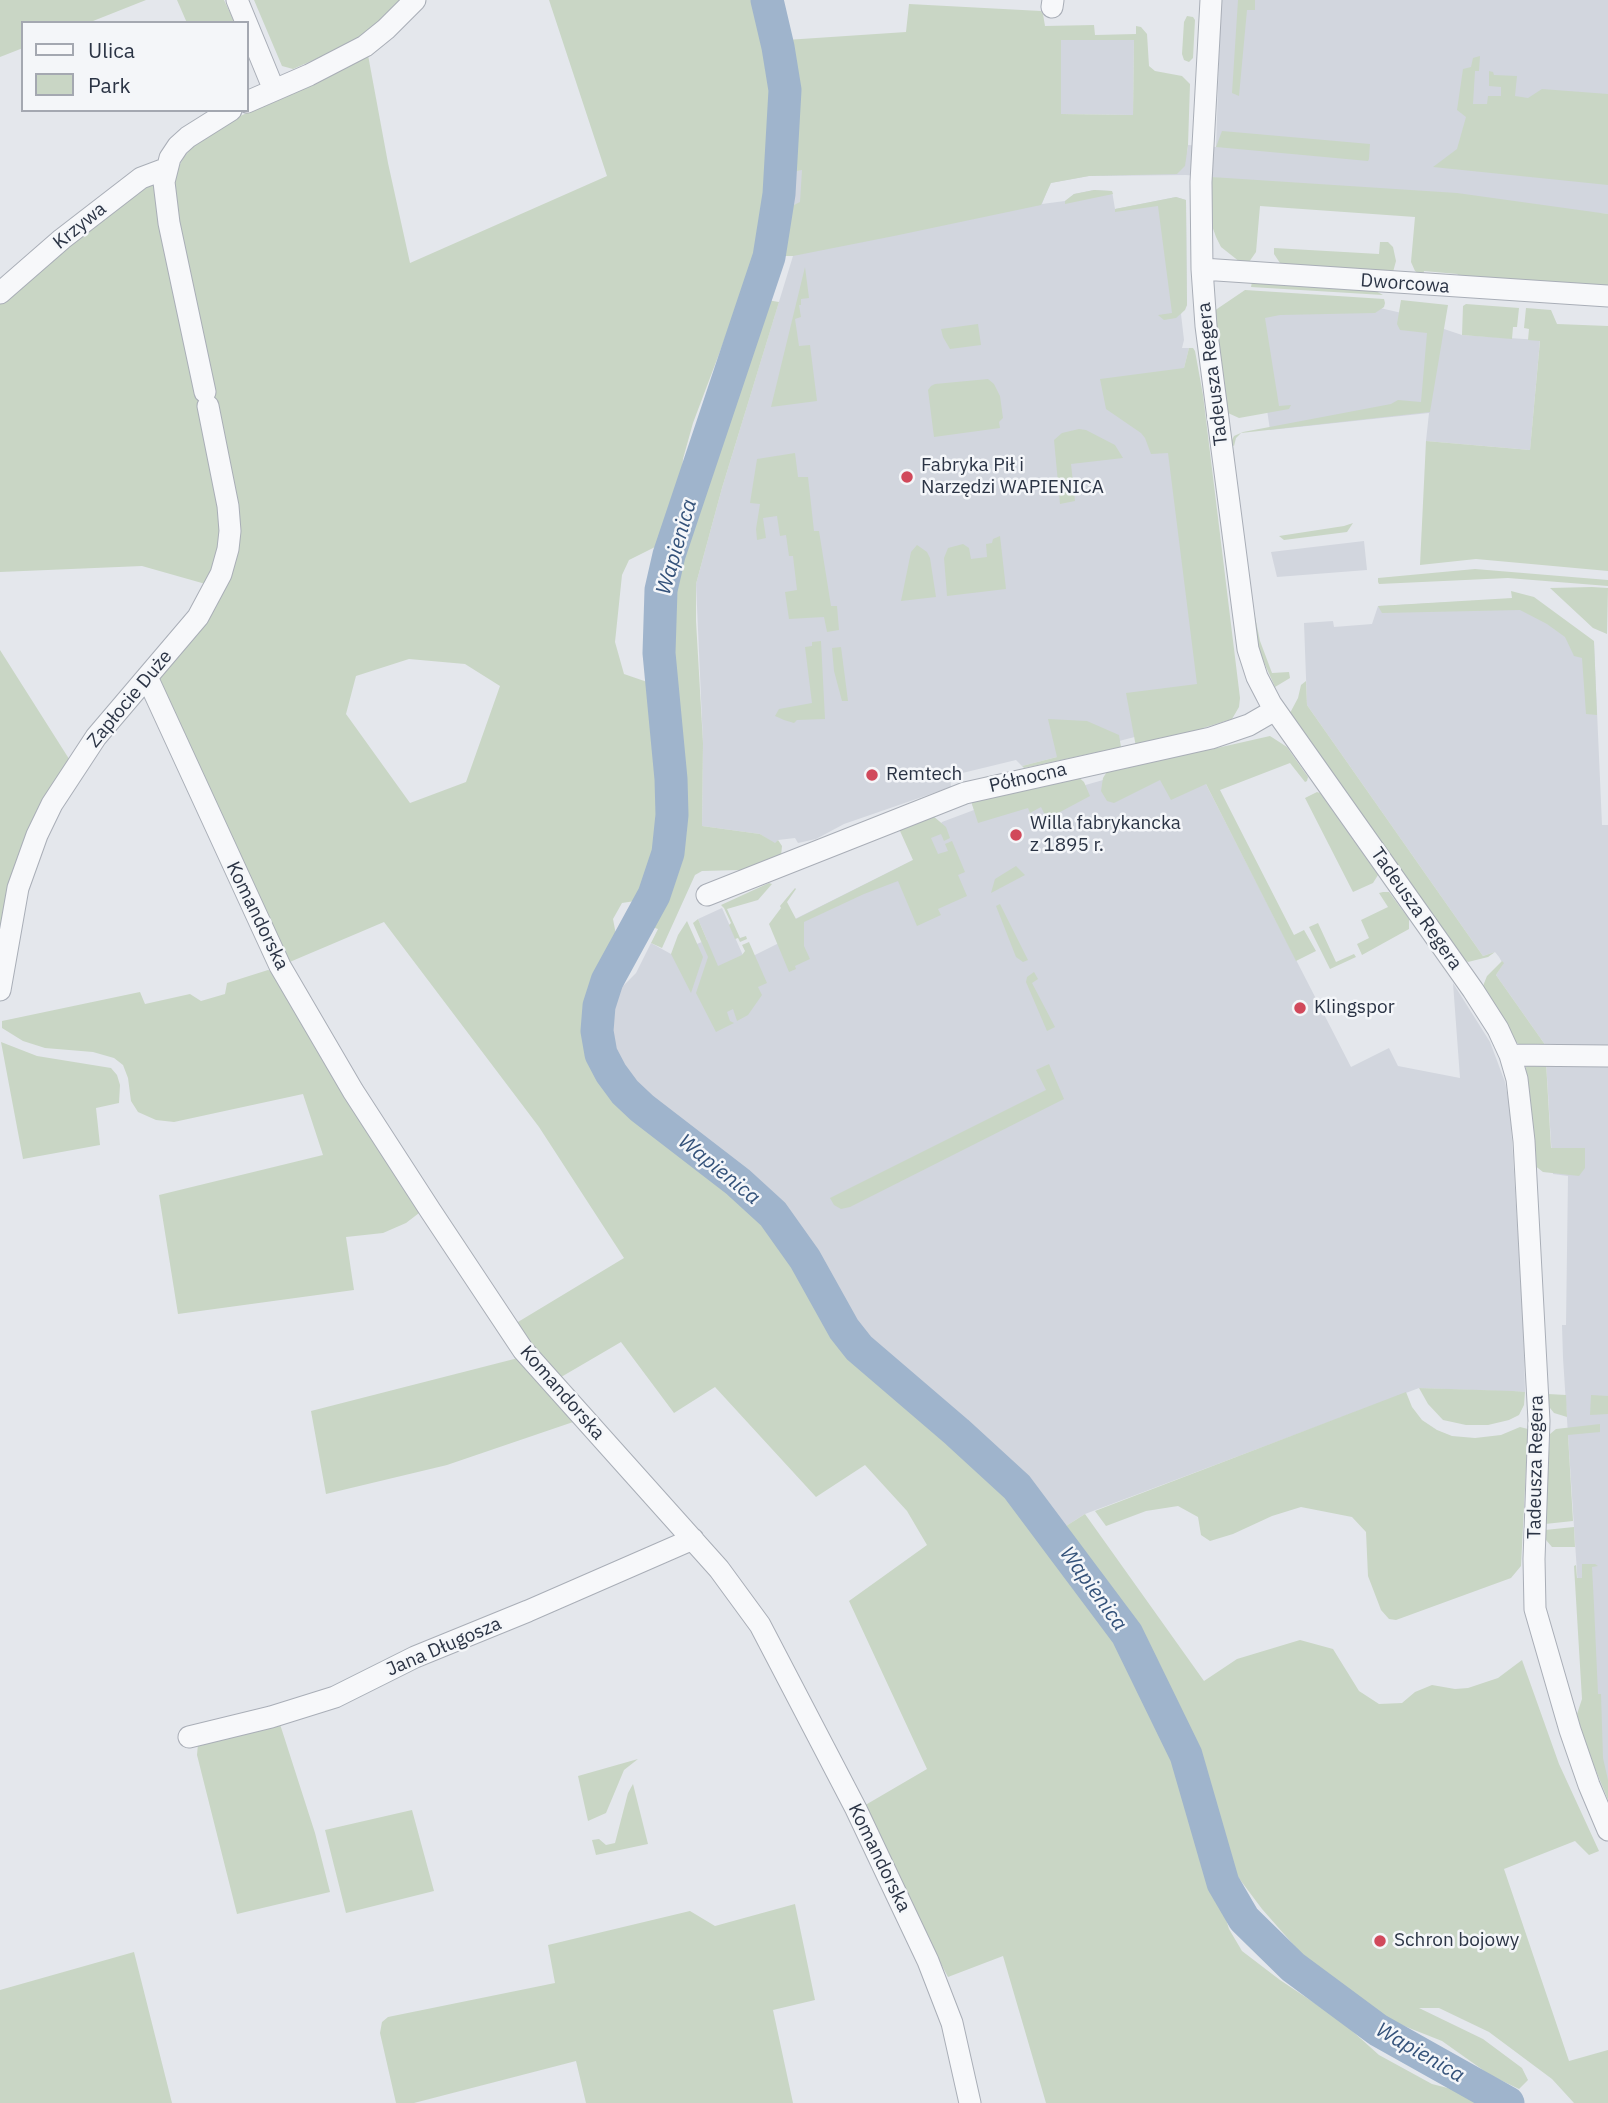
<!DOCTYPE html>
<html>
<head>
<meta charset="utf-8">
<style>
  body { margin:0 }
  #map { position:relative; width:1608px; height:2103px; overflow:hidden; background:#e4e7ec; font-family:"IBM Plex Sans",sans-serif }
  canvas { display:block }
  .legend { position:absolute; left:21px; top:21px; width:228px; height:91px; box-sizing:border-box; background:#f4f6f9; border:2px solid #a4a8b1; margin:0; padding:9px 12px; list-style:none; font-size:21px; color:#2b3445 }
  .legend li { display:flex; align-items:center; gap:14px; height:35px }
  .legend b { width:35px; border:2px solid #a4a8b1 }
</style>
</head>
<body>
<div id="map">
<canvas width="1608" height="2103"></canvas>
<ul class="legend">
<li><b style="height:9px;background:#f7f8fa"></b>Ulica</li>
<li><b style="height:19px;background:#c9d6c5"></b>Park</li>
</ul>
</div>
<script>
const c = document.querySelector('canvas').getContext('2d');
c.lineJoin = 'round';
function paint(path, color) { c.fillStyle = color; c.fill(path, 'evenodd'); }
const poly = rows => new Path2D(rows.map(r => 'M' + r).join(''));
function stroke(path, color, width, dash) { c.strokeStyle = color; c.lineWidth = width; c.lineCap = dash ? 'butt' : 'round'; c.setLineDash(dash || []); c.stroke(path); }
function drawText(font, color, halo, rows, align = 'center') {
  c.font = font + ' "IBM Plex Sans",sans-serif'; c.lineWidth = 5; c.setLineDash([]); c.textBaseline = 'middle'; c.strokeStyle = halo; c.fillStyle = color; for (const [text, x, y, turn = 0] of rows) {
    c.save(); c.translate(x, y); c.rotate((+turn || 0) * Math.PI / 180); c.textAlign = isNaN(turn) ? turn : align; if (halo) c.strokeText(text, 0, 0); c.fillText(text, 0, 0); c.restore();
  }
}
paint(poly([
  [1221,0,1608,0,1608,214,1186,175,1089,176,1050,183,1042,204,1065,201,1074,194,1094,190,1112,191,1115,209,1176,197,1186,200,1187,305,1181,314,1184,340,1182,348,1189,348,1184,368,1224,714,1022,766,1016,760,950,776,951,787,844,824,816,839,798,843,795,838,778,840,775,844,760,834,702,826,703,743,696,584,722,488,793,256,800,203,745,227,697,185,792,172,837,161,1187,152,1188,145,1216,147],
  [1061,40,1134,40,1133,115,1061,114],
  [1380,308,1441,322,1444,329,1462,335,1540,340,1530,450,1426,441,1429,413,1270,430,1252,309],
  [1364,541,1367,570,1277,577,1271,552],
  [1525,598,1594,643,1602,825,1608,825,1608,1048,1546,1046,1496,975,1503,964,1499,957,1495,952,1483,956,1307,705,1304,623,1333,621,1334,627,1372,624,1378,606],
  [1191,755,1351,1067,1389,1048,1398,1066,1460,1078,1453,983,1490,1042,1505,1082,1510,1108,1523,1319,1525,1392,1419,1388,1085,1514,1066,1526,963,1427,861,1343,848,1326,806,1249,775,1209,743,1179,647,1106,631,1091,617,1071,604,1040,605,1011,610,993,621,988,636,973,651,943,671,954,707,940,698,919,722,908,745,960,801,932,795,919,913,860,942,822,974,810,972,804,1082,786],
  [1546,1061,1608,1063,1608,1790,1587,1726,1563,1358,1562,1325,1566,1325,1568,1176,1553,1174]
]), '#d2d6de');
paint(poly([
  [0,0,146,0,88,23,23,23,23,48,0,57],
  [177,0,224,0,235,23,187,23],
  [254,0,401,0,370,32,339,49,293,69,282,66],
  [549,0,756,0,765,31,775,81,777,109,775,155,768,207,756,256,693,423,683,459,680,495,663,543,629,560,622,575,615,642,624,674,653,684,657,747,663,782,664,824,658,852,643,892,635,901,622,903,613,919,617,940,592,1003,589,1030,594,1054,603,1076,624,1101,735,1185,769,1217,801,1261,840,1334,856,1352,954,1436,1013,1493,1115,1641,1177,1760,1229,1929,1242,1951,1280,1980,1340,2020,1379,2055,1432,2084,1475,2095,1490,2103,1046,2103,1003,1956,948,1977,890,1868,862,1807,927,1769,849,1601,927,1545,907,1511,865,1465,816,1497,715,1387,674,1413,621,1342,556,1380,513,1325,624,1258,539,1127,384,922,285,964,155,678,230,569,173,190,177,170,184,157,195,144,232,120,368,55,388,163,410,263,607,176],
  [409,659,465,664,500,686,466,782,410,803,346,714,356,676],
  [1238,0,1255,0,1255,10,1247,10,1239,96,1232,93],
  [909,4,1041,11,1043,14,1045,26,1094,25,1095,35,1136,34,1136,26,1141,27,1147,34,1149,66,1155,71,1182,76,1190,84,1188,145,1185,166,1177,174,1089,176,1051,183,1041,205,894,236,793,256,782,256,792,206,800,202,802,170,792,172,798,88,786,40,906,32],
  [1061,40,1134,40,1133,115,1061,114],
  [1187,16,1193,17,1195,20,1193,58,1189,62,1184,60,1182,54,1184,22],
  [1480,56,1479,71,1475,71,1473,104,1487,104,1488,96,1501,96,1501,87,1489,86,1489,71,1493,72,1494,75,1517,76,1515,96,1528,98,1542,89,1608,94,1608,185,1433,167,1457,149,1466,117,1457,110,1463,69,1471,67,1473,58],
  [1222,131,1370,144,1369,159,1368,161,1216,147],
  [1211,177,1457,193,1608,214,1608,286,1463,279,1457,274,1424,271,1423,276,1415,271,1411,262,1415,217,1260,206,1256,252,1249,262,1240,262,1221,247,1216,237,1211,223],
  [150,183,154,185,206,421,224,530,209,585,142,566,0,572,0,302,70,239],
  [1094,190,1112,191,1113,194,1065,204,1065,201,1074,194],
  [1176,197,1186,200,1187,305,1185,310,1176,318,1164,320,1158,315,1172,313,1158,206,1115,212,1115,209],
  [1380,242,1388,242,1393,247,1396,261,1393,272,1282,266,1274,254,1274,248,1379,254],
  [805,267,809,298,801,299,801,305,799,305,801,317,795,319,799,346,810,345,817,401,771,407],
  [1252,282,1374,290,1383,295,1251,287],
  [1245,290,1384,299,1385,303,1384,307,1375,313,1280,315,1265,318,1279,406,1291,405,1289,409,1239,418,1228,413,1226,407,1214,311],
  [767,300,779,302,722,488,696,584,696,621,703,743,702,826,760,834,775,843,778,840,782,846,781,856,741,870,702,871,695,875,662,948,651,943,658,929,649,926,679,859,682,838,669,654,665,630,666,608,681,546],
  [1401,300,1448,305,1430,412,1241,433,1236,438,1234,446,1230,444,1234,436,1243,432,1391,404,1398,400,1421,402,1427,333,1400,330,1397,324],
  [1466,304,1519,308,1517,327,1513,327,1512,339,1462,335,1463,306],
  [1526,308,1551,310,1557,324,1608,326,1608,571,1476,559,1420,565,1426,441,1530,450,1540,341,1528,340,1529,329,1524,328],
  [978,324,981,345,950,349,943,337,941,329],
  [1189,348,1193,348,1195,351,1203,395,1240,698,1239,707,1232,719,1203,728,1199,733,1136,747,1126,693,1197,684,1168,453,1151,454,1145,438,1141,433,1106,409,1100,379,1184,368],
  [988,379,994,384,1000,396,1003,418,999,422,1000,428,934,437,928,390,931,386,935,384],
  [1079,429,1086,430,1115,445,1123,458,1071,464,1075,501,1060,504,1054,440,1062,433],
  [795,453,798,477,808,477,814,531,819,531,831,606,837,606,839,630,827,632,824,617,789,619,785,592,797,590,793,556,789,556,786,535,780,536,777,516,763,518,766,538,757,540,756,529,760,504,750,503,757,459],
  [1353,523,1347,532,1284,540,1279,536,1344,526],
  [1000,536,1006,589,947,596,944,558,948,548,963,544,969,548,971,559,987,557,986,544,992,543,993,539],
  [917,545,927,552,930,558,936,597,901,601,911,552],
  [1475,569,1608,580,1608,586,1508,578,1379,584,1378,582,1378,578],
  [1592,587,1608,588,1607,634,1593,628,1550,588],
  [1511,591,1534,597,1594,641,1597,715,1586,714,1582,658,1574,656,1565,637,1547,624,1520,610,1382,613,1378,606,1512,598],
  [1254,612,1260,641,1272,673,1289,672,1290,678,1275,687,1259,651,1252,617],
  [821,641,825,719,797,720,794,723,784,720,775,716,779,709,812,703,805,647,812,646,812,642],
  [841,647,848,701,842,701,834,671,832,648],
  [0,650,71,762,0,954],
  [1306,681,1307,705,1483,956,1495,952,1488,957,1468,962,1462,958,1290,713,1298,698,1301,685],
  [1048,719,1087,721,1119,735,1121,747,1024,768,1022,766,1057,757],
  [1270,736,1287,747,1308,777,1307,781,1305,782,1290,763,1220,790,1294,935,1304,930,1316,951,1296,961,1206,784,1171,800,1160,780,1114,803,1107,801,1101,791,1103,778,1108,770,1214,744,1217,748],
  [1075,774,1084,782,1090,796,1047,819,1041,807,1030,813,1028,808,978,823,971,801],
  [1317,792,1320,793,1378,875,1373,883,1353,892,1305,798],
  [932,815,946,827,950,838,944,841,941,834,931,838,938,854,948,851,945,844,952,841,965,872,958,875,967,896,938,909,941,915,917,926,898,881,864,894,804,922,804,946,810,959,795,966,796,969,789,972,769,924,781,908,780,906,795,888,796,889,787,902,796,919,913,860,900,831,900,827],
  [1016,866,1025,875,991,893,995,879],
  [769,883,772,884,758,900,727,909,740,938,746,936,747,939,740,942,738,938,735,939,729,925,731,923,724,908,721,905],
  [1383,892,1389,892,1409,919,1409,929,1362,955,1357,944,1369,938,1361,920,1388,907,1379,893],
  [1000,904,1028,960,1023,962,1016,957,996,906],
  [698,919,718,966,742,955,745,951,742,945,749,942,767,983,758,987,762,995,748,1015,737,1021,733,1009,727,1012,730,1021,734,1023,716,1032,696,993,708,957,693,923],
  [687,921,703,957,691,993,671,954,678,935],
  [1318,923,1336,962,1354,954,1356,957,1330,969,1309,927],
  [1502,961,1504,963,1496,975,1546,1046,1521,1046,1516,1042,1484,992,1483,986,1487,976],
  [268,970,277,973,423,1210,406,1223,383,1233,346,1237,354,1290,178,1314,159,1195,323,1155,303,1094,174,1122,156,1120,138,1112,131,1101,128,1078,123,1065,114,1058,93,1052,45,1048,23,1041,2,1028,2,1021,140,992,145,1004,190,994,201,1001,225,994,227,983],
  [1034,972,1038,979,1032,983,1055,1027,1047,1031,1026,982,1027,977],
  [1,1042,37,1056,111,1068,117,1075,120,1085,119,1103,96,1108,100,1145,23,1159],
  [1546,1062,1551,1148,1585,1148,1585,1168,1579,1176,1543,1172,1534,1165,1532,1114,1525,1072,1526,1066],
  [1049,1064,1064,1099,850,1207,841,1209,834,1205,830,1198,1046,1090,1036,1070],
  [522,1357,579,1420,447,1465,326,1494,311,1411],
  [1419,1388,1513,1391,1525,1392,1524,1405,1519,1415,1509,1420,1488,1425,1466,1425,1443,1420,1428,1404],
  [1406,1392,1412,1407,1422,1420,1437,1430,1452,1436,1475,1438,1501,1435,1520,1427,1528,1429,1521,1566,1511,1578,1396,1620,1389,1619,1381,1610,1368,1576,1366,1532,1352,1517,1301,1507,1272,1516,1233,1534,1210,1541,1201,1535,1198,1517,1178,1506,1146,1511,1106,1526,1095,1511],
  [1548,1394,1566,1395,1567,1417,1554,1413,1550,1408],
  [1591,1395,1608,1396,1608,1414,1590,1415],
  [1600,1424,1600,1432,1568,1435,1573,1521,1545,1524,1550,1434,1556,1429],
  [1085,1514,1204,1681,1237,1659,1300,1640,1333,1649,1359,1691,1379,1704,1402,1703,1415,1692,1432,1685,1455,1689,1468,1688,1498,1678,1522,1660,1559,1764,1599,1851,1589,1855,1575,1841,1504,1869,1569,2061,1608,2050,1608,2103,1574,2103,1552,2079,1489,2032,1439,2008,1419,2008,1483,2039,1522,2068,1528,2080,1519,2089,1490,2075,1442,2041,1394,2022,1346,1997,1306,1959,1262,1909,1235,1873,1196,1754,1175,1702,1134,1630,1066,1526],
  [1574,1527,1575,1547,1552,1547,1546,1540,1545,1530],
  [1582,1564,1595,1564,1598,1566,1592,1567,1594,1605,1598,1694,1601,1694,1603,1758,1608,1780,1608,1800,1585,1744,1577,1714,1582,1699,1574,1566,1576,1565,1577,1578,1582,1578],
  [278,1718,315,1833,330,1892,237,1914,197,1755,198,1744],
  [638,1759,624,1770,606,1813,588,1821,578,1776],
  [633,1784,648,1844,596,1855,592,1840,599,1839,606,1845,615,1843,628,1793],
  [412,1810,434,1891,346,1913,325,1830],
  [795,1904,815,2000,773,2010,793,2103,586,2103,576,2061,414,2103,396,2103,380,2033,382,2022,388,2017,555,1983,548,1945,690,1911,715,1926],
  [134,1952,172,2103,0,2103,0,1990]
]), '#c9d6c5');
stroke(poly([
  [767,0,778,47,785,90,779,194,769,257,669,555,661,590,659,653,671,779,672,815,668,853,654,895,607,981,599,1006,597,1031,601,1054,611,1073,625,1092,642,1108,738,1182,773,1214,805,1259,844,1329,859,1348,957,1432,1017,1487,1127,1634,1186,1755,1223,1883,1244,1919,1293,1967,1378,2030,1508,2103]
]), '#9fb4cc', 33);
const minor = poly([
  [237,0,274,90],
  [1211,0,1201,182,1202,269,1206,326,1248,649,1257,677,1271,704,1473,990,1498,1029,1510,1055,1517,1079,1524,1141,1539,1421,1534,1559,1535,1609,1570,1730,1589,1785,1608,1830],
  [1052,7,1053,0],
  [247,102,309,75,365,46,386,29,415,0],
  [1202,269,1608,296],
  [0,293,62,239,141,178,165,169],
  [205,392,169,223,164,182,170,158,178,146,188,137,231,110],
  [147,677,280,966,353,1091,430,1210,523,1350,719,1569,760,1625,856,1809,928,1961,952,2023,970,2103],
  [707,895,965,793,1211,738,1249,725,1275,710],
  [0,990,18,888,37,835,52,804,96,737,198,617,221,574,228,549,230,531,228,506,208,406],
  [1510,1055,1608,1056],
  [189,1737,271,1717,335,1697,415,1657,528,1611,693,1539]
]);
stroke(minor, '#a9aeb7', 23);
stroke(minor, '#f7f8fa', 21);
for (const [x, y, r, color] of [
  [907,477,7,"#d1495b"],
  [872,775,7,"#d1495b"],
  [1016,835,7,"#d1495b"],
  [1300,1008,7,"#d1495b"],
  [1380,1941,7,"#d1495b"]
]) { const dot = new Path2D(); dot.arc(x, y, r, 0, 2 * Math.PI); c.fillStyle = color; c.fill(dot); stroke(dot, '#f4f6f9', 2.5); }
drawText('19px', '#2b3445', '#f4f6f9', [
  ["Krzywa",80,226,-39],
  ["Dworcowa",1405,284,4],
  ["Tadeusza Regera",1213,374,-97],
  ["Zapłocie Duże",130,699,-50],
  ["Północna",1028,778,-13],
  ["Tadeusza Regera",1416,909,55],
  ["Komandorska",257,916,64],
  ["Komandorska",562,1393,49],
  ["Tadeusza Regera",1536,1467,-89],
  ["Jana Długosza",444,1647,-23],
  ["Komandorska",879,1858,64]
]);
drawText('19px', '#2b3445', '#f4f6f9', [
  ["Fabryka Pił i",921,466],
  ["Narzędzi WAPIENICA",921,488],
  ["Remtech",886,775],
  ["Willa fabrykancka",1030,824],
  ["z 1895 r.",1030,846],
  ["Klingspor",1314,1008],
  ["Schron bojowy",1394,1941]
], 'left');
drawText('italic 21px', '#34527a', '#f4f6f9', [
  ["Wapienica",677,547,-74],
  ["Wapienica",719,1170,39],
  ["Wapienica",1093,1589,54],
  ["Wapienica",1420,2053,30]
]);
</script>
</body>
</html>
